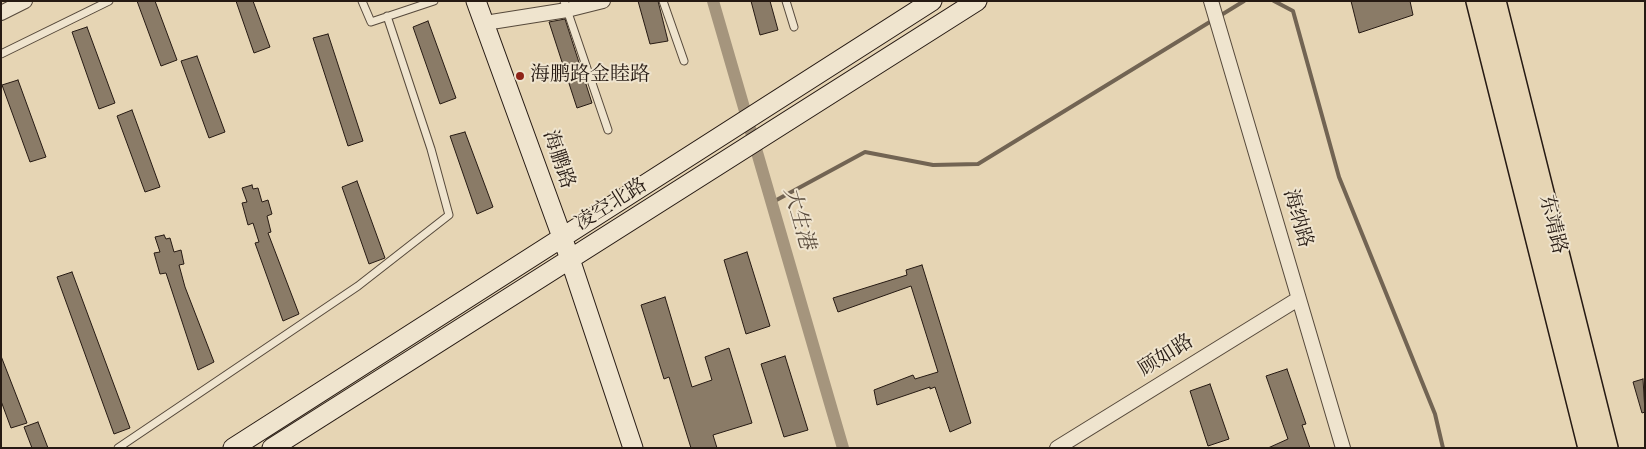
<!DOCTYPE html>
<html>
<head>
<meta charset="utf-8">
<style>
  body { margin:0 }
  #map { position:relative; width:1646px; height:449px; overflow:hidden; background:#e6d5b4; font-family:Vollkorn,serif }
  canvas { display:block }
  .frame { position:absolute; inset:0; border:2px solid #261a13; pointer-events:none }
</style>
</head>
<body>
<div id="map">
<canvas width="1646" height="449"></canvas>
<div class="frame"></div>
</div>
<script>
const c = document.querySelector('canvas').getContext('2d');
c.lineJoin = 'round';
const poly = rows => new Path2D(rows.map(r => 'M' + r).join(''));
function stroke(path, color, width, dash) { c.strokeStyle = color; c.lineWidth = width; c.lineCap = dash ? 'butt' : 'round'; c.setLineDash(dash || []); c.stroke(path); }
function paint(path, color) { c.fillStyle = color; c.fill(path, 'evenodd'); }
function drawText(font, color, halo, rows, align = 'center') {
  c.font = font + ' Vollkorn,"Noto Serif SC",serif'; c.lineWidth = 4; c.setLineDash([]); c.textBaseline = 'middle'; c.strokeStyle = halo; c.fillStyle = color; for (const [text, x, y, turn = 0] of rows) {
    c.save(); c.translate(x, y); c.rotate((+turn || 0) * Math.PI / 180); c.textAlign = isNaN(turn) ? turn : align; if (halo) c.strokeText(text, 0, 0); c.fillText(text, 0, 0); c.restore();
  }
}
stroke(poly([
  [1274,1,1293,11,1339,177,1435,414,1443,448],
  [771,203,865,152,933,165,978,164,1244,1]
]), '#726453', 4);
stroke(poly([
  [713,1,843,448]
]), '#a5957d', 12);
const building = poly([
  [137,1,155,1,177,60,161,66,137,1],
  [236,1,253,1,270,47,254,53,236,1],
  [638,1,658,1,668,41,650,44,638,1],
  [751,1,770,1,778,30,760,35,751,1],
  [1351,1,1410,1,1413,15,1359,33,1351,1],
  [565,19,592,103,577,108,549,22,565,19],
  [428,21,456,98,440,104,413,27,428,21],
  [87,27,115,103,99,109,72,32,87,27],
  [328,34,363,141,348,146,313,38,328,34],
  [197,56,225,132,209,138,181,61,197,56],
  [18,80,46,157,30,162,2,85,18,80],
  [132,110,160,187,145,192,117,116,132,110],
  [465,132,493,207,477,214,450,136,465,132],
  [357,181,385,258,369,264,342,187,357,181],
  [252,185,253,189,258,188,262,202,268,200,272,214,267,216,271,232,268,233,299,314,283,321,255,243,259,242,253,223,248,225,242,203,247,202,242,188,252,185],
  [164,235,166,239,170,238,174,252,181,250,184,264,179,265,185,287,214,362,198,370,166,273,160,274,154,253,160,252,155,237,164,235],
  [747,252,770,326,746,334,724,260,747,252],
  [922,265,971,423,950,432,935,387,930,389,930,387,877,405,874,390,913,375,915,379,938,372,911,286,838,312,833,298,907,275,906,270,922,265],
  [72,272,130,428,114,434,57,277,72,272],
  [665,297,692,387,712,380,705,357,729,348,752,423,713,435,717,448,691,448,669,377,664,379,641,305,665,297],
  [1,356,27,423,11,428,1,401,1,356],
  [785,356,808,430,784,437,761,364,785,356],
  [1287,369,1306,424,1302,425,1310,448,1268,448,1288,439,1266,376,1287,369],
  [1643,379,1645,412,1642,413,1633,382,1643,379],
  [1210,384,1229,439,1208,446,1190,391,1210,384],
  [38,422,48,448,32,448,24,427,38,422]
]);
paint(building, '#8a7b67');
stroke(building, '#261a13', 1);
const lane = poly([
  [362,1,371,22,434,1],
  [564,1,608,130],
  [663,1,684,61],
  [786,1,794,27],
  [1,54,109,1],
  [118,448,358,286,449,215,431,149,387,16]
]);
const street = poly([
  [1211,1,1343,448],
  [1,13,25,1],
  [485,23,567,10,603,1],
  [1057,448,1298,299]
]);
const secondary = poly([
  [476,1,570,259,633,448],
  [233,448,932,1],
  [272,448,977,1]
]);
const primary = poly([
  [1477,1,1589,448],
  [1495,1,1607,448]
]);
stroke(lane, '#56493b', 9);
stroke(street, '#56493b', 16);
stroke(secondary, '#261a13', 21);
stroke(primary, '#261a13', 24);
stroke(lane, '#efe4ce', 7);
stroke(street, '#efe4ce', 14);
stroke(secondary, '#efe4ce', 19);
stroke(primary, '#e6d5b4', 21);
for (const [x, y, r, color] of [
  [520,76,5,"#8f2418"]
]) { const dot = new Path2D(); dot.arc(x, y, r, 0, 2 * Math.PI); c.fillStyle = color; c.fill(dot); stroke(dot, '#efe4ce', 2); }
drawText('20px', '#261a13', '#efe4ce', [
  ["海鹏路金睦路",530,76]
], 'left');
drawText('20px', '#261a13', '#efe4ce', [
  ["海鹏路",557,160,71],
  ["凌空北路",612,206,-32],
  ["海纳路",1296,219,74],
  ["东靖路",1551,225,76],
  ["顾如路",1167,357,-32]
]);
drawText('italic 21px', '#594b3d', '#efe4ce', [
  ["大生港",797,219,74]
]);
</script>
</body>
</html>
